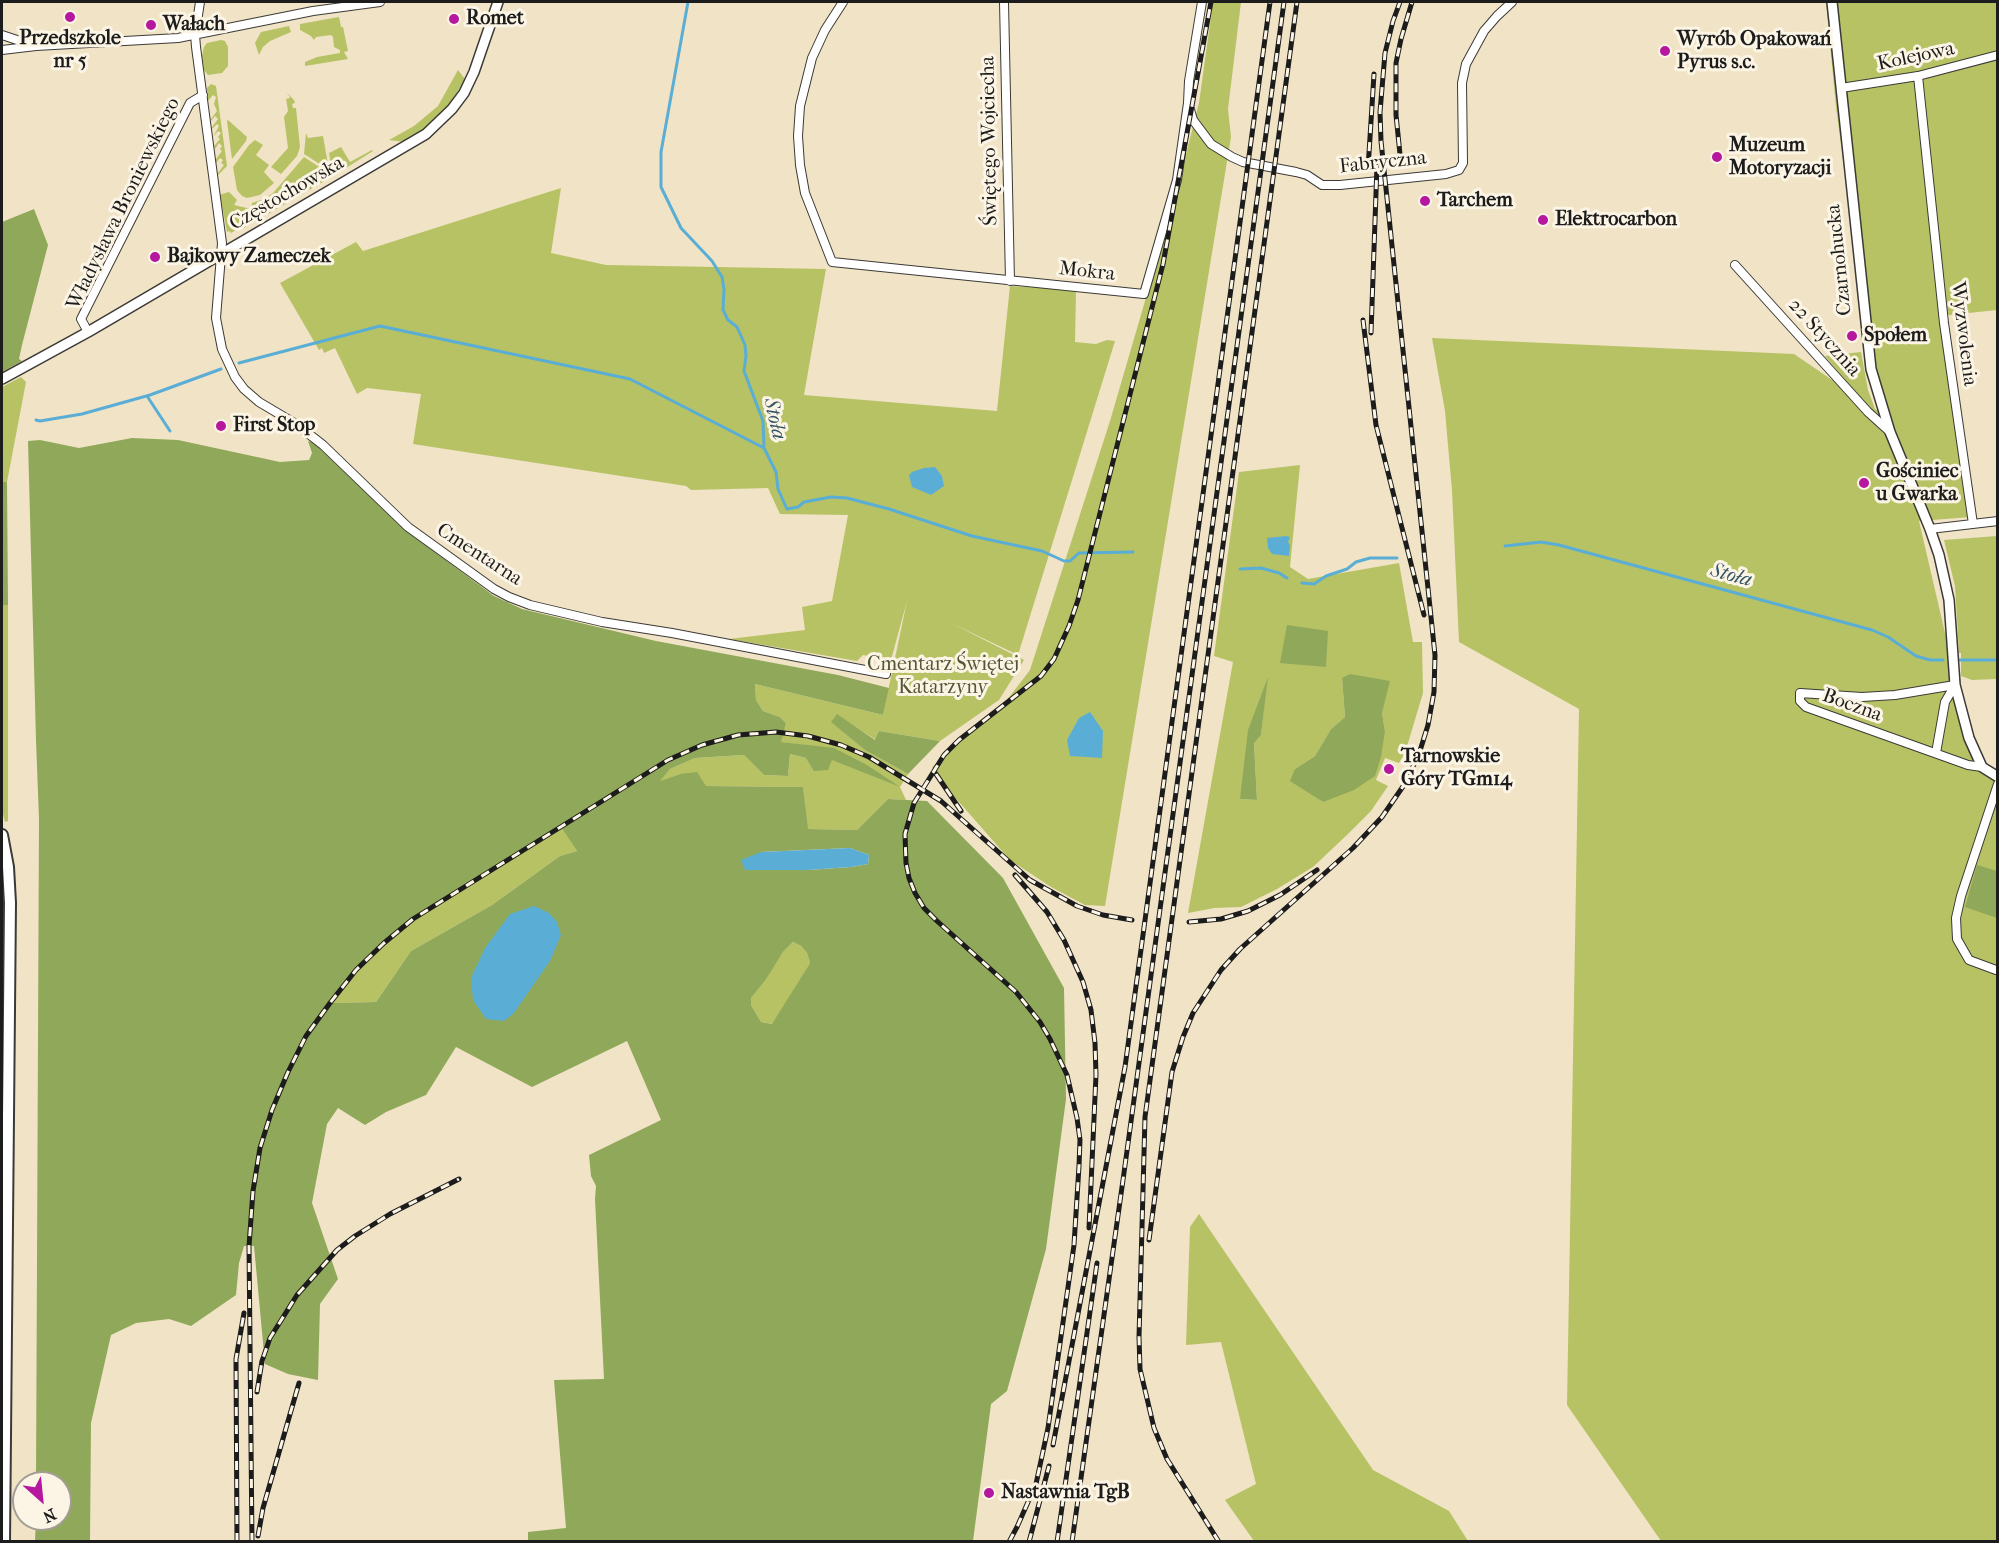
<!DOCTYPE html>
<html>
<head>
<meta charset="utf-8">
<style>
  body { margin:0 }
  #map { position:relative; width:1999px; height:1543px; overflow:hidden; background:#f1e3c6; font-family:"IM FELL French Canon",serif }
  canvas { display:block }
  .frame { position:absolute; inset:0; border:3px solid #1c1c1c; pointer-events:none }
  .north { position:absolute; left:12px; top:1471px; width:60px; height:60px; box-sizing:border-box; background:#fcf5e5; border:2px solid #a29e95; border-radius:50%; rotate:153deg; font-size:16px; font-weight:700; line-height:24px; text-align:center; color:#1c1c1c }
  .north::after { content:''; display:block; margin:auto; width:21px; height:27px; background:#b5179e; clip-path:polygon(50% 0,100% 100%,50% 72%,0 100%) }
</style>
</head>
<body>
<div id="map">
<canvas width="1999" height="1543"></canvas>
<div class="frame"></div>
<div class="north">N</div>
</div>
<script>
const c = document.querySelector('canvas').getContext('2d');
c.lineJoin = 'round';
function paint(path, color) { c.fillStyle = color; c.fill(path, 'evenodd'); }
const poly = rows => new Path2D(rows.map(r => 'M' + r).join(''));
function stroke(path, color, width, dash) { c.strokeStyle = color; c.lineWidth = width; c.lineCap = dash ? 'butt' : 'round'; c.setLineDash(dash || []); c.stroke(path); }
function drawText(font, color, halo, rows, align = 'center') {
  c.font = font + ' "IM FELL French Canon",serif'; c.lineWidth = 6; c.setLineDash([]); c.textBaseline = 'middle'; c.strokeStyle = halo; c.fillStyle = color; for (const [text, x, y, turn = 0] of rows) {
    c.save(); c.translate(x, y); c.rotate((+turn || 0) * Math.PI / 180); c.textAlign = isNaN(turn) ? turn : align; if (halo) c.strokeText(text, 0, 0); c.fillText(text, 0, 0); c.restore();
  }
}
paint(poly([
  [1213,2,1241,2,1228,109,1231,137,1105,906,1085,905,1051,887,1010,860,945,786,932,767,1007,700,1030,670,1110,421,1173,205,1199,103],
  [1826,2,1997,2,1997,310,1940,316,1971,517,1919,521,1977,771,1997,779,1997,1541,1661,1541,1567,1405,1579,709,1459,642,1452,490,1445,411,1432,338,1794,354,1863,401,1825,356,1861,352,1868,390,1875,409,1887,417,1866,375,1853,235,1836,107],
  [339,17,341,27,343,27,348,51,344,52,348,59,305,66,305,62,317,57,340,53,340,50,334,47,333,37,331,35,316,37,314,40,311,36,300,30,300,24],
  [289,26,291,32,270,41,263,47,259,55,255,43,261,32],
  [221,40,225,41,228,47,228,66,222,73,208,75,204,70,202,56,204,47,207,43],
  [458,70,465,79,447,109,419,133,404,142,389,140,414,126,438,106],
  [211,84,216,86,227,166,218,175,218,173,224,165,221,163,223,160,220,158,216,163,216,159,222,151,220,149,222,146,219,143,215,149,214,146,220,139,218,137,221,133,218,131,213,137,219,126,217,124,212,129,212,127,218,119,215,116,211,121,211,119,217,111,214,104,216,97,213,95,208,101,207,88],
  [286,92,294,100,295,103,292,104,293,108,296,108,300,147,297,156,281,174,271,167,288,148,284,117,288,111,286,98,288,99,290,97],
  [228,120,247,137,246,141,232,159,227,121],
  [306,133,308,138,323,136,329,170,304,154],
  [255,140,263,145,256,155,269,165,264,172,274,183,260,195,247,198,242,196,237,190,233,167,249,145],
  [341,147,350,162,372,150,373,151,335,175,331,172,332,172,329,153],
  [304,157,333,176,244,228,243,226,231,233,229,231,227,232,220,195,222,194,229,192,237,200,234,205,251,209,252,203,264,199,273,193],
  [561,188,551,253,606,265,826,269,804,395,997,411,1010,286,1076,290,1075,342,1096,344,1107,340,1115,341,1018,655,951,623,1024,660,999,700,940,741,879,731,876,740,837,715,832,722,865,750,908,774,900,787,906,800,888,799,857,830,807,829,803,787,706,786,680,774,658,782,670,769,695,758,744,755,764,775,788,776,790,754,806,758,831,759,896,785,834,749,780,742,786,723,780,717,763,711,756,700,755,684,883,715,907,601,891,660,863,655,857,661,729,639,805,630,802,607,832,601,848,515,780,514,768,488,691,490,686,486,413,444,421,394,367,388,357,394,335,348,324,353,322,348,319,350,280,283,356,242,363,251],
  [21,377,26,382,7,482,2,482,2,387],
  [1300,465,1290,567,1308,579,1399,563,1413,642,1422,642,1423,693,1405,753,1399,763,1385,758,1376,780,1388,786,1371,811,1349,833,1313,867,1277,889,1241,907,1214,908,1188,913,1233,662,1214,656,1239,472],
  [1342,678,1382,713,1385,731,1323,802,1313,795,1295,769,1315,756,1331,729,1345,717],
  [1267,680,1261,735,1254,742,1257,800,1240,799],
  [1997,536,1997,679,1972,680,1961,676,1961,653,1959,653,1955,586,1944,540],
  [2,605,8,605,8,821,5,822,2,810],
  [561,826,577,851,560,856,492,905,411,951,376,1002,330,1003,356,970,384,943,413,919],
  [793,942,801,946,807,953,810,963,773,1024,761,1022,751,1005,751,998,783,952],
  [1199,1214,1373,1470,1449,1511,1468,1541,1254,1541,1225,1500,1256,1484,1221,1342,1186,1345,1190,1227]
]), '#b6c264');
paint(poly([
  [34,209,48,245,22,345,19,359,22,361,2,372,2,222],
  [132,438,178,440,280,462,309,460,312,453,308,441,314,443,405,530,494,596,522,609,656,641,838,675,889,688,883,715,755,684,756,700,763,711,780,717,786,723,781,742,834,748,867,765,900,787,832,760,828,770,814,771,806,758,790,754,788,776,764,775,744,755,695,758,670,769,660,781,680,774,697,772,706,786,803,787,808,829,857,830,888,799,927,801,1003,878,1064,988,1066,1099,1046,1249,1007,1391,991,1404,973,1541,528,1541,528,1532,566,1528,554,1380,604,1379,595,1199,596,1186,591,1176,589,1155,661,1120,627,1041,532,1087,456,1047,426,1095,386,1112,365,1125,338,1108,327,1124,312,1203,338,1279,320,1304,318,1380,288,1374,265,1364,254,1246,244,1246,239,1263,236,1295,191,1326,169,1319,136,1323,111,1335,91,1423,90,1541,35,1541,36,1519,60,1519,60,1483,36,1483,39,819,36,740,28,441,40,440,79,448],
  [561,827,577,851,560,856,492,905,411,951,376,1002,330,1003,356,970,384,943,413,919],
  [850,848,869,855,868,864,851,867,808,870,761,852],
  [793,942,801,946,807,953,810,963,772,1024,761,1022,751,1005,751,998,766,979,783,952],
  [2,482,7,482,8,605,2,605],
  [1287,625,1328,631,1326,667,1280,663],
  [1350,674,1390,681,1382,713,1385,731,1381,757,1375,776,1354,790,1323,802,1290,781,1295,769,1315,756,1331,729,1345,717,1342,678],
  [1268,677,1261,735,1254,743,1257,800,1240,799,1248,730],
  [837,714,875,740,879,731,940,741,908,774,865,750,831,722],
  [1977,865,1997,871,1997,918,1965,907]
]), '#90a85a');
paint(poly([
  [935,467,942,476,944,486,931,495,912,487,909,475,912,472,924,468],
  [1286,536,1290,537,1288,542,1290,545,1289,556,1272,554,1268,548,1267,538],
  [1090,712,1103,731,1102,758,1070,756,1067,740,1079,718],
  [850,848,869,855,868,864,851,867,808,870,745,870,741,860,761,852],
  [534,906,549,913,557,922,561,935,550,961,514,1013,504,1021,486,1019,473,1000,471,978,485,948,510,914]
]), '#5aaed6');
stroke(poly([
  [688,2,661,152,661,187,681,228,712,261,722,277,724,289,723,310,728,320,737,327,745,345,746,356,744,371,763,421,764,448,776,472,778,489,787,509,798,507,804,502,831,497,847,498,889,509,972,536,1042,551,1064,561,1070,561,1079,553,1133,552],
  [239,363,380,326,630,379,764,448],
  [147,396,170,431],
  [36,420,40,421,82,414,150,395,221,369],
  [1505,546,1541,542,1559,545,1872,630,1888,637,1916,656,1930,660,1943,660],
  [1240,569,1261,568,1279,573,1287,578],
  [1302,583,1314,584,1326,576,1347,569,1356,562,1370,558,1397,558],
  [1960,660,1998,660]
]), '#5aaed6', 3);
const minor = poly([
  [200,2,195,35,196,47,222,243,216,318,222,349,235,377,244,389,259,402,296,424,323,445,408,527,494,589,509,597,530,605,602,622,672,633,886,674],
  [843,2,825,30,812,58,800,106,798,136,800,165,805,193,832,262,1144,294,1177,180,1188,103],
  [1004,2,1010,281],
  [1202,2,1189,81,1188,103,1193,120,1211,144,1232,157,1243,162,1296,172,1307,175,1322,185,1340,185,1446,174,1459,170,1463,163,1462,83,1466,64,1484,31,1497,16,1512,2],
  [2,35,32,45],
  [2,50,36,46,178,38,313,11,380,2],
  [1918,76,1944,323,1973,524],
  [1841,88,1918,76,1998,55],
  [1735,265,1868,412,1889,431],
  [88,332,81,319,190,103,203,95],
  [1930,529,1998,521],
  [1955,685,1895,695,1862,697,1800,693,1800,701,1806,707,1968,765,1982,767],
  [1936,753,1945,702,1955,685],
  [1996,970,1969,960,1957,939,1956,918,1961,896,1998,784]
]);
const tertiary = poly([
  [1832,2,1871,369,1890,432,1930,529,1939,555,1949,600,1955,685,1969,738,1982,767,1998,777],
  [2,379,88,332,426,134,452,109,464,93,474,72,498,2]
]);
const secondary = poly([
  [2,835,8,867,10,903,4,1542]
]);
stroke(minor, '#3c3a36', 10);
stroke(tertiary, '#3c3a36', 12);
stroke(secondary, '#3c3a36', 14);
stroke(minor, '#fff', 8);
stroke(tertiary, '#fff', 9);
stroke(secondary, '#fff', 10);
const rail = poly([
  [1401,164,1396,115,1396,63,1401,39,1412,2],
  [1368,169,1374,74],
  [1363,320,1376,425,1424,615],
  [1371,333,1377,165],
  [936,774,961,811],
  [1015,875,1047,912,1064,940,1083,982,1091,1010,1095,1043,1096,1075,1089,1228],
  [1189,922,1221,919,1248,911,1280,895,1317,870],
  [1149,1240,1172,1072,1183,1037,1193,1013,1221,970,1240,949,1353,848,1382,817,1404,785,1419,754,1428,725,1434,692,1435,655,1381,141,1380,112,1385,53,1393,21,1400,2],
  [257,1392,262,1361,270,1338,297,1295,337,1250,355,1236,390,1214,459,1179],
  [1053,1445,1125,1067,1270,2],
  [258,1536,263,1508,299,1383],
  [237,1542,236,1359,244,1313],
  [252,1542,249,1246,253,1191,260,1148,272,1110,288,1072,306,1036,330,1003,356,970,384,943,413,919,668,760,702,745,738,735,776,732,808,736,841,745,869,757,941,801,1030,880,1077,906,1103,915,1132,920],
  [1009,1542,1017,1527,1036,1484,1048,1428,1074,1245,1079,1166,1080,1140,1077,1118,1067,1075,1050,1039,1040,1022,1016,992,937,921,924,908,915,893,909,878,906,863,905,834,914,803,944,755,959,740,1041,676,1054,659,1069,626,1078,600,1163,264,1211,2],
  [1029,1542,1049,1466],
  [1057,1542,1097,1263],
  [1072,1542,1123,1180,1284,2],
  [1219,1542,1167,1459,1154,1428,1140,1369,1139,1337,1145,1117,1297,2]
]);
stroke(rail, '#1c1c1c', 5);
stroke(rail, '#fcf5e5', 3, [9]);
for (const [x, y, r, color] of [
  [70,17,6,"#b5179e"],
  [454,19,6,"#b5179e"],
  [151,25,6,"#b5179e"],
  [1665,51,6,"#b5179e"],
  [1717,157,6,"#b5179e"],
  [1425,201,6,"#b5179e"],
  [1543,220,6,"#b5179e"],
  [155,257,6,"#b5179e"],
  [1852,336,6,"#b5179e"],
  [221,426,6,"#b5179e"],
  [1864,483,6,"#b5179e"],
  [1389,769,6,"#b5179e"],
  [989,1493,6,"#b5179e"]
]) { const dot = new Path2D(); dot.arc(x, y, r, 0, 2 * Math.PI); c.fillStyle = color; c.fill(dot); stroke(dot, '#fcf5e5', 2); }
drawText('bold 20px', '#1c1c1c', '#fcf5e5', [
  ["Romet",466,19],
  ["Wałach",163,25],
  ["Przedszkole",70,39,"center"],
  ["nr 5",70,62,"center"],
  ["Wyrób Opakowań",1677,40],
  ["Pyrus s.c.",1677,63],
  ["Muzeum",1729,146],
  ["Motoryzacji",1729,169],
  ["Tarchem",1437,201],
  ["Elektrocarbon",1555,220],
  ["Bajkowy Zameczek",167,257],
  ["Społem",1864,336],
  ["First Stop",233,426],
  ["Gościniec",1876,472],
  ["u Gwarka",1876,495],
  ["Tarnowskie",1401,757],
  ["Góry TGm14",1401,780],
  ["Nastawnia TgB",1001,1493]
], 'left');
drawText('20px', '#1c1c1c', '#fcf5e5', [
  ["Kolejowa",1916,57,-12],
  ["Świętego Wojciecha",990,141,-91],
  ["Fabryczna",1383,163,-6],
  ["Częstochowska",287,194,-30],
  ["Władysława Broniewskiego",124,204,-64],
  ["Czarnohucka",1840,260,-96],
  ["Mokra",1087,272,6],
  ["Wyzwolenia",1963,334,83],
  ["22 Stycznia",1824,338,48],
  ["Cmentarna",479,555,33],
  ["Boczna",1852,706,20]
]);
drawText('20px', '#525635', '#fcf5e5', [
  ["Cmentarz Świętej",943,665],
  ["Katarzyny",943,688]
]);
drawText('italic 21px', '#355666', '#fcf5e5', [
  ["Stoła",774,419,77],
  ["Stoła",1731,576,15]
]);
</script>
</body>
</html>
